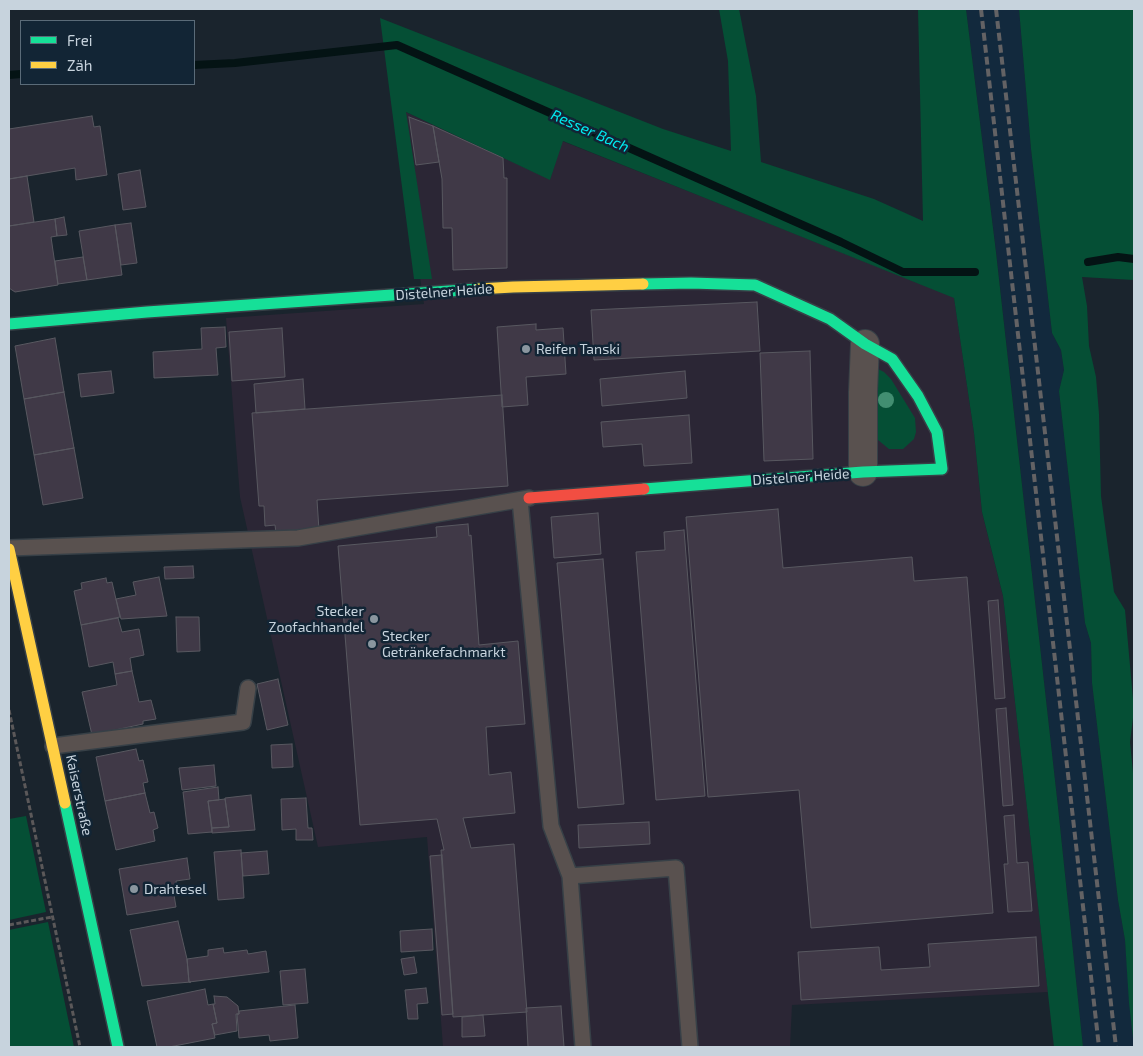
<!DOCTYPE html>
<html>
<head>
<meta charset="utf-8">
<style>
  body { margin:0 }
  #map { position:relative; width:1143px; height:1056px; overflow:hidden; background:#1a242d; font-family:"Exo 2",sans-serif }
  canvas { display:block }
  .frame { position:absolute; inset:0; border:10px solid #c7d3dd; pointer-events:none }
  .legend { position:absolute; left:20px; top:20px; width:175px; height:65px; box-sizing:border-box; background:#122535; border:1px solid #5a6b78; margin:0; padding:6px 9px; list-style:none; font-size:15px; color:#c7d3dd }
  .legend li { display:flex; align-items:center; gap:10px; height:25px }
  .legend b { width:25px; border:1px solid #5a6b78 }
</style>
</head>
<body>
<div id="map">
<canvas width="1143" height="1056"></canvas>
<div class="frame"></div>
<ul class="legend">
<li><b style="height:6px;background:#16e098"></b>Frei</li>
<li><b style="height:6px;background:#ffcf43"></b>Zäh</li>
</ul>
</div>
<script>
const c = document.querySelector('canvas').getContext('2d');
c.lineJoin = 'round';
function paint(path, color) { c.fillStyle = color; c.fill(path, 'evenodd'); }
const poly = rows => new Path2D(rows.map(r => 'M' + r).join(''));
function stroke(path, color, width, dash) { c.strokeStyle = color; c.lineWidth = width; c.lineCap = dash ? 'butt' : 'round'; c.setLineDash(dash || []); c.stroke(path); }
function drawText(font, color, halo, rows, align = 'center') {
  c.font = font + ' "Exo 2",sans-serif'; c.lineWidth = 5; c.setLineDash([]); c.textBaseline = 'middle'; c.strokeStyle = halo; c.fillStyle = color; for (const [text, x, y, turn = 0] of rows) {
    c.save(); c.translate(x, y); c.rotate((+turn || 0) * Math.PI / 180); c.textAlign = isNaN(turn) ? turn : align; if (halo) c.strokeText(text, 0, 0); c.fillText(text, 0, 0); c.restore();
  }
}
paint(poly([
  [395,107,550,179,562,141,954,297,974,433,982,512,1003,596,1048,992,792,1005,790,1047,443,1047,427,837,318,847,240,497,226,318,424,304]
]), '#2b2635');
paint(poly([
  [966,9,1019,9,1031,149,1052,333,1061,350,1064,370,1059,391,1085,623,1091,643,1092,683,1118,900,1125,940,1134,1047,1083,1047,1058,807,996,251]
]), '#12293d');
paint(poly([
  [719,9,739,9,756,96,761,162,874,199,923,221,918,9,966,9,996,252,1058,807,1083,1047,1054,1047,1003,596,982,512,974,433,954,298,563,141,550,180,406,112,432,279,414,279,380,18,663,129,731,151,728,61],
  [1019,9,1134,9,1134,280,1082,277,1087,306,1089,346,1096,377,1099,414,1101,496,1114,592,1125,610,1134,710,1130,742,1134,783,1134,1047,1129,1003,1125,940,1118,900,1092,683,1091,643,1085,623,1059,391,1064,370,1061,350,1052,333,1031,149],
  [876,368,884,372,891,379,915,418,916,432,914,439,903,449,889,449,878,440,875,433],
  [26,816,46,912,9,920,9,819],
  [48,922,74,1047,9,1047,9,930]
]), '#054f35');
stroke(poly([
  [194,65,235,63,397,45,841,242,903,272,975,272],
  [9,75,21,74],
  [1088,262,1118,257,1134,259]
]), '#041314', 8);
const building = poly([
  [92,116,94,127,100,126,107,175,76,180,75,168,9,179,9,129,92,116],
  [409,117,433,126,439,162,416,165,409,117],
  [433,126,503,158,504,178,507,178,507,268,453,270,452,228,443,228,442,179,433,126],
  [140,170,146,207,123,210,118,174,140,170],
  [27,176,34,222,9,226,9,179,27,176],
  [64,217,67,235,57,236,55,219,64,217],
  [55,219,57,236,51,237,58,285,15,292,9,288,9,226,55,219],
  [131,223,137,263,121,265,115,225,131,223],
  [115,225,122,275,87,280,79,231,115,225],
  [83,257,87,280,58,284,55,261,83,257],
  [757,302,760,351,594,360,591,310,757,302],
  [536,324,536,330,563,328,566,374,526,377,528,405,502,407,497,327,536,324],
  [225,327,226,347,216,348,218,375,154,378,153,352,202,349,201,328,225,327],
  [282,328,285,377,232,381,229,332,282,328],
  [55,338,64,392,24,399,15,346,55,338],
  [810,351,813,459,764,461,760,353,810,351],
  [111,371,114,393,81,397,78,374,111,371],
  [685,371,687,398,602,406,600,379,685,371],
  [303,379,305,409,256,413,254,384,303,379],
  [64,392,74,448,34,455,24,399,64,392],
  [502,395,508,486,317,500,319,530,276,533,275,525,265,526,264,506,259,506,252,413,502,395],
  [689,415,692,463,644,466,642,444,603,447,601,422,689,415],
  [74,448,83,498,43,505,34,455,74,448],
  [778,509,783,568,912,557,914,581,967,577,993,913,811,928,799,790,708,797,686,517,778,509],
  [598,513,601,554,554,558,551,517,598,513],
  [468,524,469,536,471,535,479,645,518,641,525,724,486,727,489,775,511,772,515,813,463,818,471,848,514,844,527,1012,453,1017,441,850,444,850,437,819,360,825,338,546,437,537,436,527,468,524],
  [684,530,705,796,656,800,636,552,665,550,664,532,684,530],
  [603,559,624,804,578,808,557,563,603,559],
  [193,566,194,578,165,579,164,567,193,566],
  [159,577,167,616,121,619,116,599,136,595,133,582,159,577],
  [106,578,107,583,112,582,120,617,81,625,74,591,82,589,81,583,106,578],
  [998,600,1005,698,995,699,988,601,998,600],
  [176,617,199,617,200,651,177,652,176,617],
  [118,618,122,632,139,629,144,655,130,658,132,671,115,674,113,662,89,667,81,625,118,618],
  [132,671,139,702,151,700,156,719,143,721,143,724,92,735,82,692,117,685,115,674,132,671],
  [278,679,288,725,267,730,257,684,278,679],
  [1006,708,1013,805,1003,806,996,709,1006,708],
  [292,744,293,767,272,768,271,745,292,744],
  [136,749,139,761,143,760,148,782,143,783,145,793,105,801,96,757,136,749],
  [214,765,216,786,182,790,179,768,214,765],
  [218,787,219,800,208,801,212,832,188,834,183,792,218,787],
  [145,793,150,813,154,812,158,828,153,830,155,841,116,850,105,801,145,793],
  [251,795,255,830,212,833,212,828,229,827,225,798,251,795],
  [306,798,308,828,312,828,313,840,296,840,296,829,282,830,281,799,306,798],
  [225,799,229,827,212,828,208,801,225,799],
  [1014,815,1017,863,1028,862,1032,911,1008,912,1004,864,1008,864,1004,816,1014,815],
  [649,822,650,844,579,848,578,825,649,822],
  [241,850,244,898,218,900,214,852,241,850],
  [267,851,269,874,243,876,241,853,267,851],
  [442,855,453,1014,442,1015,430,856,442,855],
  [187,858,190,879,176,881,178,894,174,895,176,907,127,915,119,869,187,858],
  [178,921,187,959,189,982,191,982,142,986,130,930,178,921],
  [432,929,433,950,401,952,400,931,432,929],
  [1036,937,1039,986,801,1000,798,952,879,947,881,970,930,967,928,944,1036,937],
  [223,948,224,953,247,950,248,954,266,951,269,972,189,982,187,959,208,956,208,950,223,948],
  [414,957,417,973,404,975,401,959,414,957],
  [305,969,308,1003,283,1005,280,971,305,969],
  [426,988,428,1003,417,1004,418,1019,408,1019,405,990,426,988],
  [205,989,208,1005,213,1004,217,1023,212,1024,215,1038,169,1047,157,1047,147,1001,205,989],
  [214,996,227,997,238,1006,239,1014,236,1014,237,1031,215,1035,212,1024,217,1023,213,1004,215,1004,214,996],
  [295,1005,298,1038,270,1041,269,1035,239,1038,237,1014,239,1014,239,1011,295,1005],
  [561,1006,564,1047,528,1047,526,1008,561,1006],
  [483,1015,485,1036,462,1037,462,1017,483,1015]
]);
paint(building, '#403947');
stroke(building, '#585860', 1);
const lane = poly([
  [520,500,551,826,570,876,583,1047],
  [9,548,298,538,529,498],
  [53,746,243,722,248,688],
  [570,876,676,868,690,1047]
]);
const street = poly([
  [863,472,863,392,865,344]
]);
const fast = poly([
  [643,284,691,283,755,285,830,319,865,344,892,359,918,396,937,432,942,469,863,472,644,489],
  [9,324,147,312,478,289],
  [65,803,118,1047]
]);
const slow = poly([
  [478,289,513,287,643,284],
  [9,549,65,803]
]);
const jam = poly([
  [529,498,644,489]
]);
stroke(lane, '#374047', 18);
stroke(street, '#374047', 30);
stroke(fast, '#374047', 14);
stroke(slow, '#374047', 14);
stroke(jam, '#374047', 14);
stroke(poly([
  [9,710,80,1047],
  [9,925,52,917]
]), '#5b5859', 3, [5, 2.5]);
stroke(lane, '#59514f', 15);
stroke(street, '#59514f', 28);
stroke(fast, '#16e098', 11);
stroke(slow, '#ffcf43', 11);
stroke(jam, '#f24e42', 11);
stroke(poly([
  [981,9,1099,1047],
  [996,9,1116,1047]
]), '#636264', 4, [8, 4]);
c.fillStyle = '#428e71';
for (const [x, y] of [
  [886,400]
]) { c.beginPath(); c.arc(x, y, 8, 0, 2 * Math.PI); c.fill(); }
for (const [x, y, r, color] of [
  [526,349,5,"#8a969f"],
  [374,619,5,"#8a969f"],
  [372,644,5,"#8a969f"],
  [134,889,5,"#8a969f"]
]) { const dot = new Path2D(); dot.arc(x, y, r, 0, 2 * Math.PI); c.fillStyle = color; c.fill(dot); stroke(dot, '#122535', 2); }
drawText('14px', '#c7d3dd', '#122535', [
  ["Distelner Heide",444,292,-4],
  ["Distelner Heide",801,477,-4],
  ["Kaiserstraße",79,795,78]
]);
drawText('14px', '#c7d3dd', '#122535', [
  ["Reifen Tanski",536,349],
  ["Stecker",364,611,"right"],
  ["Zoofachhandel",364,627,"right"],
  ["Stecker",382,636],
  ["Getränkefachmarkt",382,652],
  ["Drahtesel",144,889]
], 'left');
drawText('italic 15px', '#00ecf0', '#122535', [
  ["Resser Bach",590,131,24]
]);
</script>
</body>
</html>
